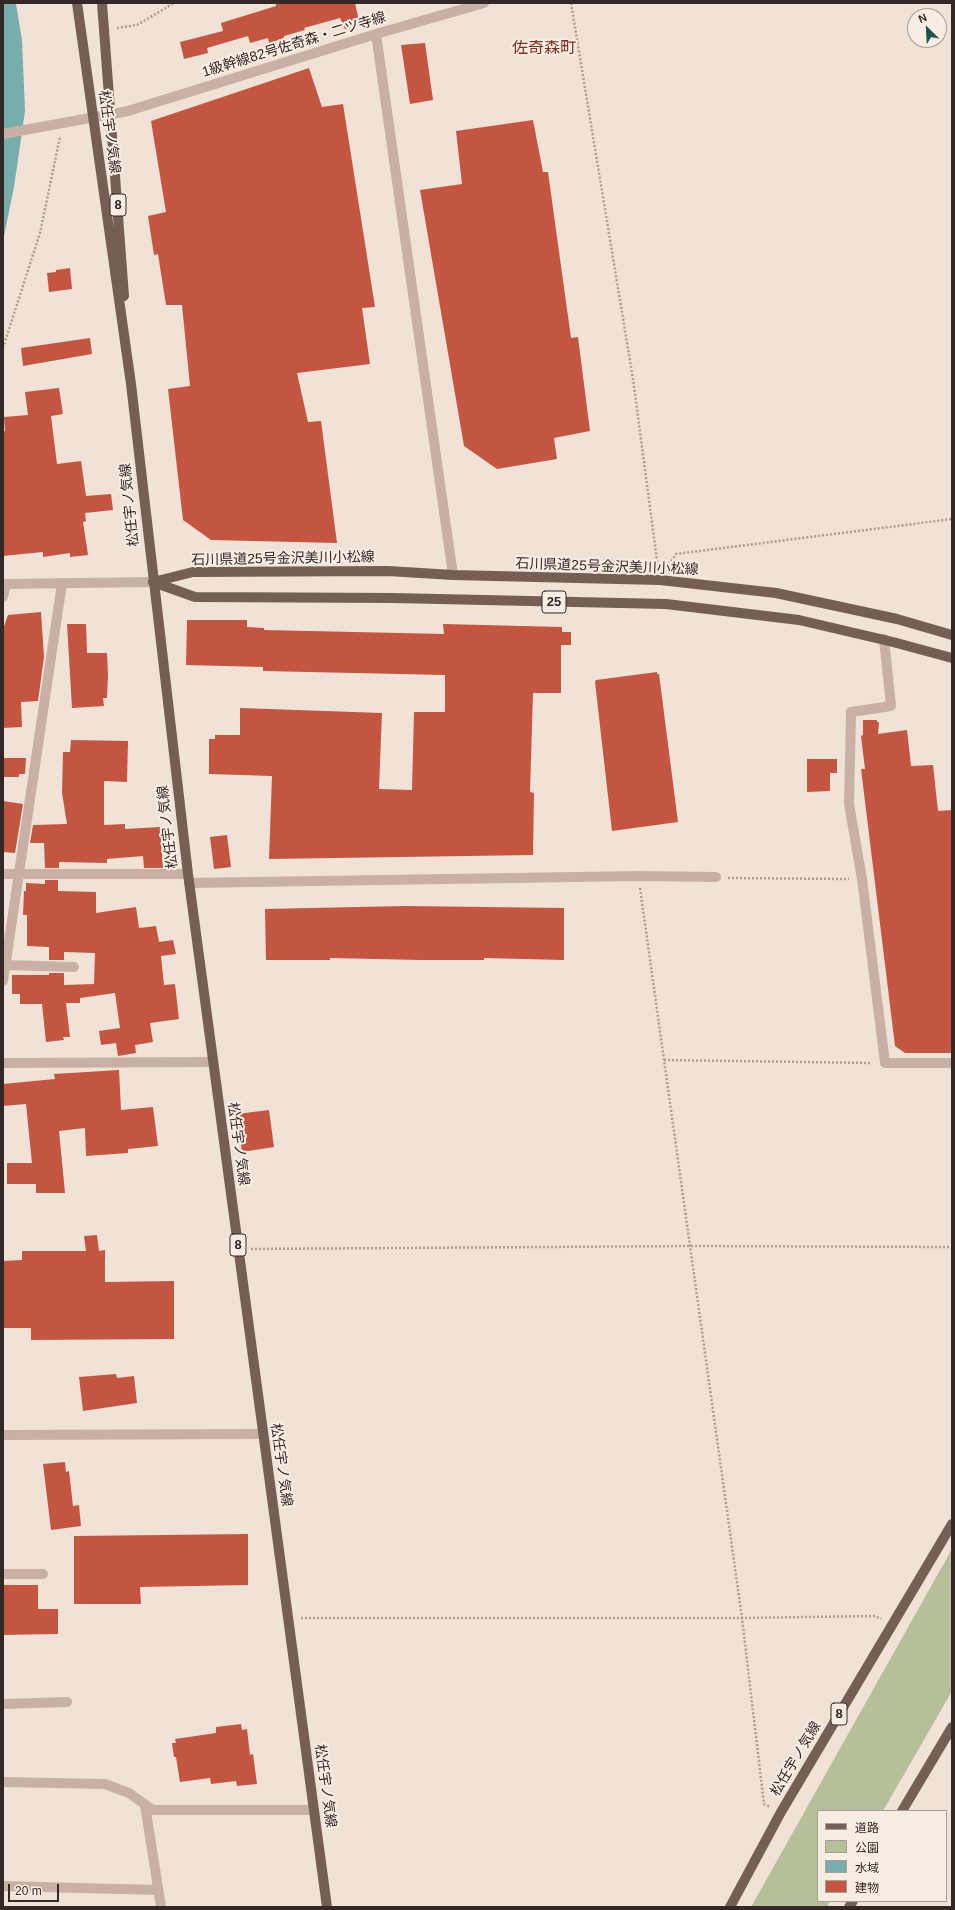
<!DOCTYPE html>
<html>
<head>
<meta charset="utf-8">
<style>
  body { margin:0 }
  #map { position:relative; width:955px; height:1910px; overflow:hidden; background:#f0e2d7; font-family:Arial,"Noto Sans JP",sans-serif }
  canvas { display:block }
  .frame { position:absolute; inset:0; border:4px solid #332825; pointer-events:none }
  .legend { position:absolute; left:817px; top:1810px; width:130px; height:92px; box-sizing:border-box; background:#f8ede3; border:1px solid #a99e97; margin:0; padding:5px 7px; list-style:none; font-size:12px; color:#332825 }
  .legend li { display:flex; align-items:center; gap:8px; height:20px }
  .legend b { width:20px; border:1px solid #a99e97 }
  .north { position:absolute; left:907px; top:8px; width:40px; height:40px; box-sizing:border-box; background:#f8ede3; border:1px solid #a99e97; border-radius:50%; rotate:336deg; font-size:11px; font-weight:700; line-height:16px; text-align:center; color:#332825 }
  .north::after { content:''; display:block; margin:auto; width:14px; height:18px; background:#1c5452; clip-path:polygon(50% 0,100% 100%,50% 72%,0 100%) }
  .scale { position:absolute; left:8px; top:1884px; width:51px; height:18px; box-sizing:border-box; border:2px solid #332825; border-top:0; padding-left:5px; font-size:12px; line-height:14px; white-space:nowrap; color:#332825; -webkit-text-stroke:3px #f8ede3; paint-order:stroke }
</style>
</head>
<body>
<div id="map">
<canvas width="955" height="1910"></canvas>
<div class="frame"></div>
<ul class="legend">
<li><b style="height:5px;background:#755e56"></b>道路</li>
<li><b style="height:11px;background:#b5bf98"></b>公園</li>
<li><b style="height:11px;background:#77adaa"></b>水域</li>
<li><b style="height:11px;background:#c45541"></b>建物</li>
</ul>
<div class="north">N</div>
<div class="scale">20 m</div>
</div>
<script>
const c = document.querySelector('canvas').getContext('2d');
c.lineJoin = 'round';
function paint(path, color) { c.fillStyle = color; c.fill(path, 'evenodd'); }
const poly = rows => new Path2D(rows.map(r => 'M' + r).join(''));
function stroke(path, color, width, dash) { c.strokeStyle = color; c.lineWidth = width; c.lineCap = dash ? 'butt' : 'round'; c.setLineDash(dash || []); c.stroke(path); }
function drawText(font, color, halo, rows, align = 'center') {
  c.font = font + ' Arial,"Noto Sans JP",sans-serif'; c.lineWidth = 4; c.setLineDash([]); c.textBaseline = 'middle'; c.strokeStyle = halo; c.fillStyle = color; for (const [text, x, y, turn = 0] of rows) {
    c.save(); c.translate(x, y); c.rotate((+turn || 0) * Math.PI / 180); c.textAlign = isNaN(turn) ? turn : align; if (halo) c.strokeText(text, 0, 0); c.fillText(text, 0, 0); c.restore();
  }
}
paint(poly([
  [952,1549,952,1691,883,1811,818,1811,818,1901,830,1901,827,1907,751,1907]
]), '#b5bf98');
paint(poly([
  [3,3,20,3,16,4,22,40,25,111,14,187,3,241]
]), '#77adaa');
paint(poly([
  [276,3,355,3,360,25,345,29,340,18,304,28,305,30,284,36,284,38,269,43,268,38,250,43,248,36,207,48,208,53,184,59,180,42,223,31,221,23,276,6],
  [425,43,433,100,410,104,401,45],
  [309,68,322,107,343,104,375,307,362,308,370,364,297,373,308,422,321,421,337,543,211,540,183,520,168,389,190,386,182,305,166,305,158,254,154,255,148,216,166,212,151,121],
  [533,120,543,172,548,172,571,338,578,337,590,431,554,438,557,459,497,469,464,446,420,190,462,184,456,131],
  [70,268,72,289,49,292,47,273,56,272,56,270],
  [90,338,92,354,23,366,21,348],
  [59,388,63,414,51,416,57,464,81,461,86,496,111,494,113,510,85,513,86,521,83,522,88,555,70,557,70,553,43,557,43,552,3,556,3,431,5,431,4,417,28,415,25,392],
  [41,612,44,657,38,701,21,702,22,727,3,728,3,629,8,615],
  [187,620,247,620,247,627,264,628,264,630,444,634,443,624,562,627,562,632,571,632,571,645,561,645,561,693,533,693,530,792,534,793,533,855,269,859,272,776,209,774,209,739,215,739,215,735,240,735,240,708,382,713,379,789,412,790,414,712,445,712,445,675,263,671,263,667,186,665],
  [67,624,86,624,87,653,107,653,108,675,107,698,103,698,104,706,72,708],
  [657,672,657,674,659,674,678,822,612,831,595,682,596,680],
  [863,720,877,720,877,722,879,722,878,734,907,730,911,766,933,765,938,811,952,810,952,1053,905,1053,895,1046,861,769,865,769,861,736,863,735],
  [71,740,128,741,127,782,104,781,104,825,125,824,125,829,160,827,163,868,144,868,143,856,107,859,107,863,59,862,59,868,45,868,44,843,30,843,33,825,67,824,62,793,63,752,70,752],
  [3,758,26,758,25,774,19,774,19,777,3,777],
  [807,759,837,759,837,773,830,773,830,791,807,792],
  [3,801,23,804,15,853,3,852],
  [227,835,231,867,214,869,210,837],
  [45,880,58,880,58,891,96,892,96,913,136,907,139,928,156,926,159,942,173,940,176,954,161,956,164,985,175,984,179,1019,150,1023,153,1042,135,1045,136,1053,118,1056,116,1043,101,1045,99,1031,120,1028,115,993,80,998,80,1003,66,1003,70,1037,63,1037,64,1040,46,1042,42,1004,20,1004,20,994,12,994,12,975,49,975,49,973,64,973,64,985,94,984,95,953,64,952,64,960,49,960,49,947,27,946,27,915,23,915,24,891,26,891,26,883,45,884],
  [405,906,564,908,564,960,484,958,484,960,421,960,330,958,330,960,266,960,265,909],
  [119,1070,121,1110,153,1107,158,1146,128,1149,128,1153,86,1156,85,1128,59,1131,65,1193,36,1193,36,1184,7,1184,7,1163,32,1163,26,1104,3,1106,3,1084,55,1079,54,1074],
  [269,1110,274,1147,242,1152,237,1114],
  [97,1235,99,1251,105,1250,105,1282,174,1281,174,1339,31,1340,31,1328,3,1328,3,1261,22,1260,22,1251,86,1251,84,1236],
  [116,1374,117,1378,134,1376,137,1403,83,1411,79,1377],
  [65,1462,66,1472,69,1471,73,1506,79,1505,81,1526,51,1530,43,1464],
  [248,1534,248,1585,140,1587,141,1604,74,1604,74,1536],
  [3,1585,38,1585,38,1609,58,1609,58,1634,3,1635],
  [241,1724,242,1730,247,1729,250,1755,253,1754,257,1784,237,1786,236,1781,211,1784,210,1778,180,1782,176,1757,174,1757,172,1743,176,1743,175,1739,216,1733,216,1727]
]), '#c45541');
stroke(poly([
  [571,3,633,379,658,568],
  [117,28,137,25,174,3],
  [3,348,40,233,60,137],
  [667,568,676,554,952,519],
  [728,878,849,879],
  [640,888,742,1618,764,1804,770,1807],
  [664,1060,872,1063],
  [251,1249,691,1246,952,1247],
  [301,1618,742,1618,875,1616,881,1619]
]), '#b39b8e', 2.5, [2, 2]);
stroke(poly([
  [20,874,188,874]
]), '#c8b1a4', 10);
stroke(poly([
  [376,34,453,575],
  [3,134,128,111,376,34,484,3],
  [3,597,6,584],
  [884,639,891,706,851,712,849,804,862,879,885,1063,952,1063],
  [3,874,20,874],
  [189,883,639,876,716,877],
  [5,965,74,967],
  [3,981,62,583],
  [3,1063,213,1062],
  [3,1435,262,1434],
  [3,1574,43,1574],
  [3,1704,67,1702],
  [3,1782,105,1784,129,1793,153,1810,314,1810],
  [145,1805,161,1907],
  [3,1886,158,1890]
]), '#c8b1a4', 10);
stroke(poly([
  [3,584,153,582]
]), '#c8b1a4', 10);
stroke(poly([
  [77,3,131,384,188,874,327,1907],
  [102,3,124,296],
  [153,582,195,597,393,598,666,604,799,620,893,642,952,658],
  [153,582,193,572,388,571,453,575,660,580,776,593,897,619,952,635],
  [902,1811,952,1727],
  [730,1907,781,1812,952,1524],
  [849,1907,853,1901]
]), '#755e56', 10);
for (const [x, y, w] of [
  [118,205,16],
  [554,602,24],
  [238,1245,16],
  [839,1714,16]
]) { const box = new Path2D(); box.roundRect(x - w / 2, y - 11, w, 22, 3); c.fillStyle = '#f8ede3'; c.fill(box); stroke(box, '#332825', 1); }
drawText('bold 13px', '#332825', null, [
  ["8",118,205],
  ["25",554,602],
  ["8",238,1245],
  ["8",839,1714]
]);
drawText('14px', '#332825', '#f8ede3', [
  ["1級幹線82号佐奇森・二ツ寺線",294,45,-17],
  ["松任宇ノ気線",109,132,82],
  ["松任宇ノ気線",130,505,-96],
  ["石川県道25号金沢美川小松線",283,559,-1],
  ["石川県道25号金沢美川小松線",607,567,2],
  ["松任宇ノ気線",168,827,-97],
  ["松任宇ノ気線",238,1144,82],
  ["松任宇ノ気線",281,1465,82],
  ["松任宇ノ気線",796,1759,-59],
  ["松任宇ノ気線",325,1786,82]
]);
drawText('16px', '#812e20', '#f8ede3', [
  ["佐奇森町",544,49]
]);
</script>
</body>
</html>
